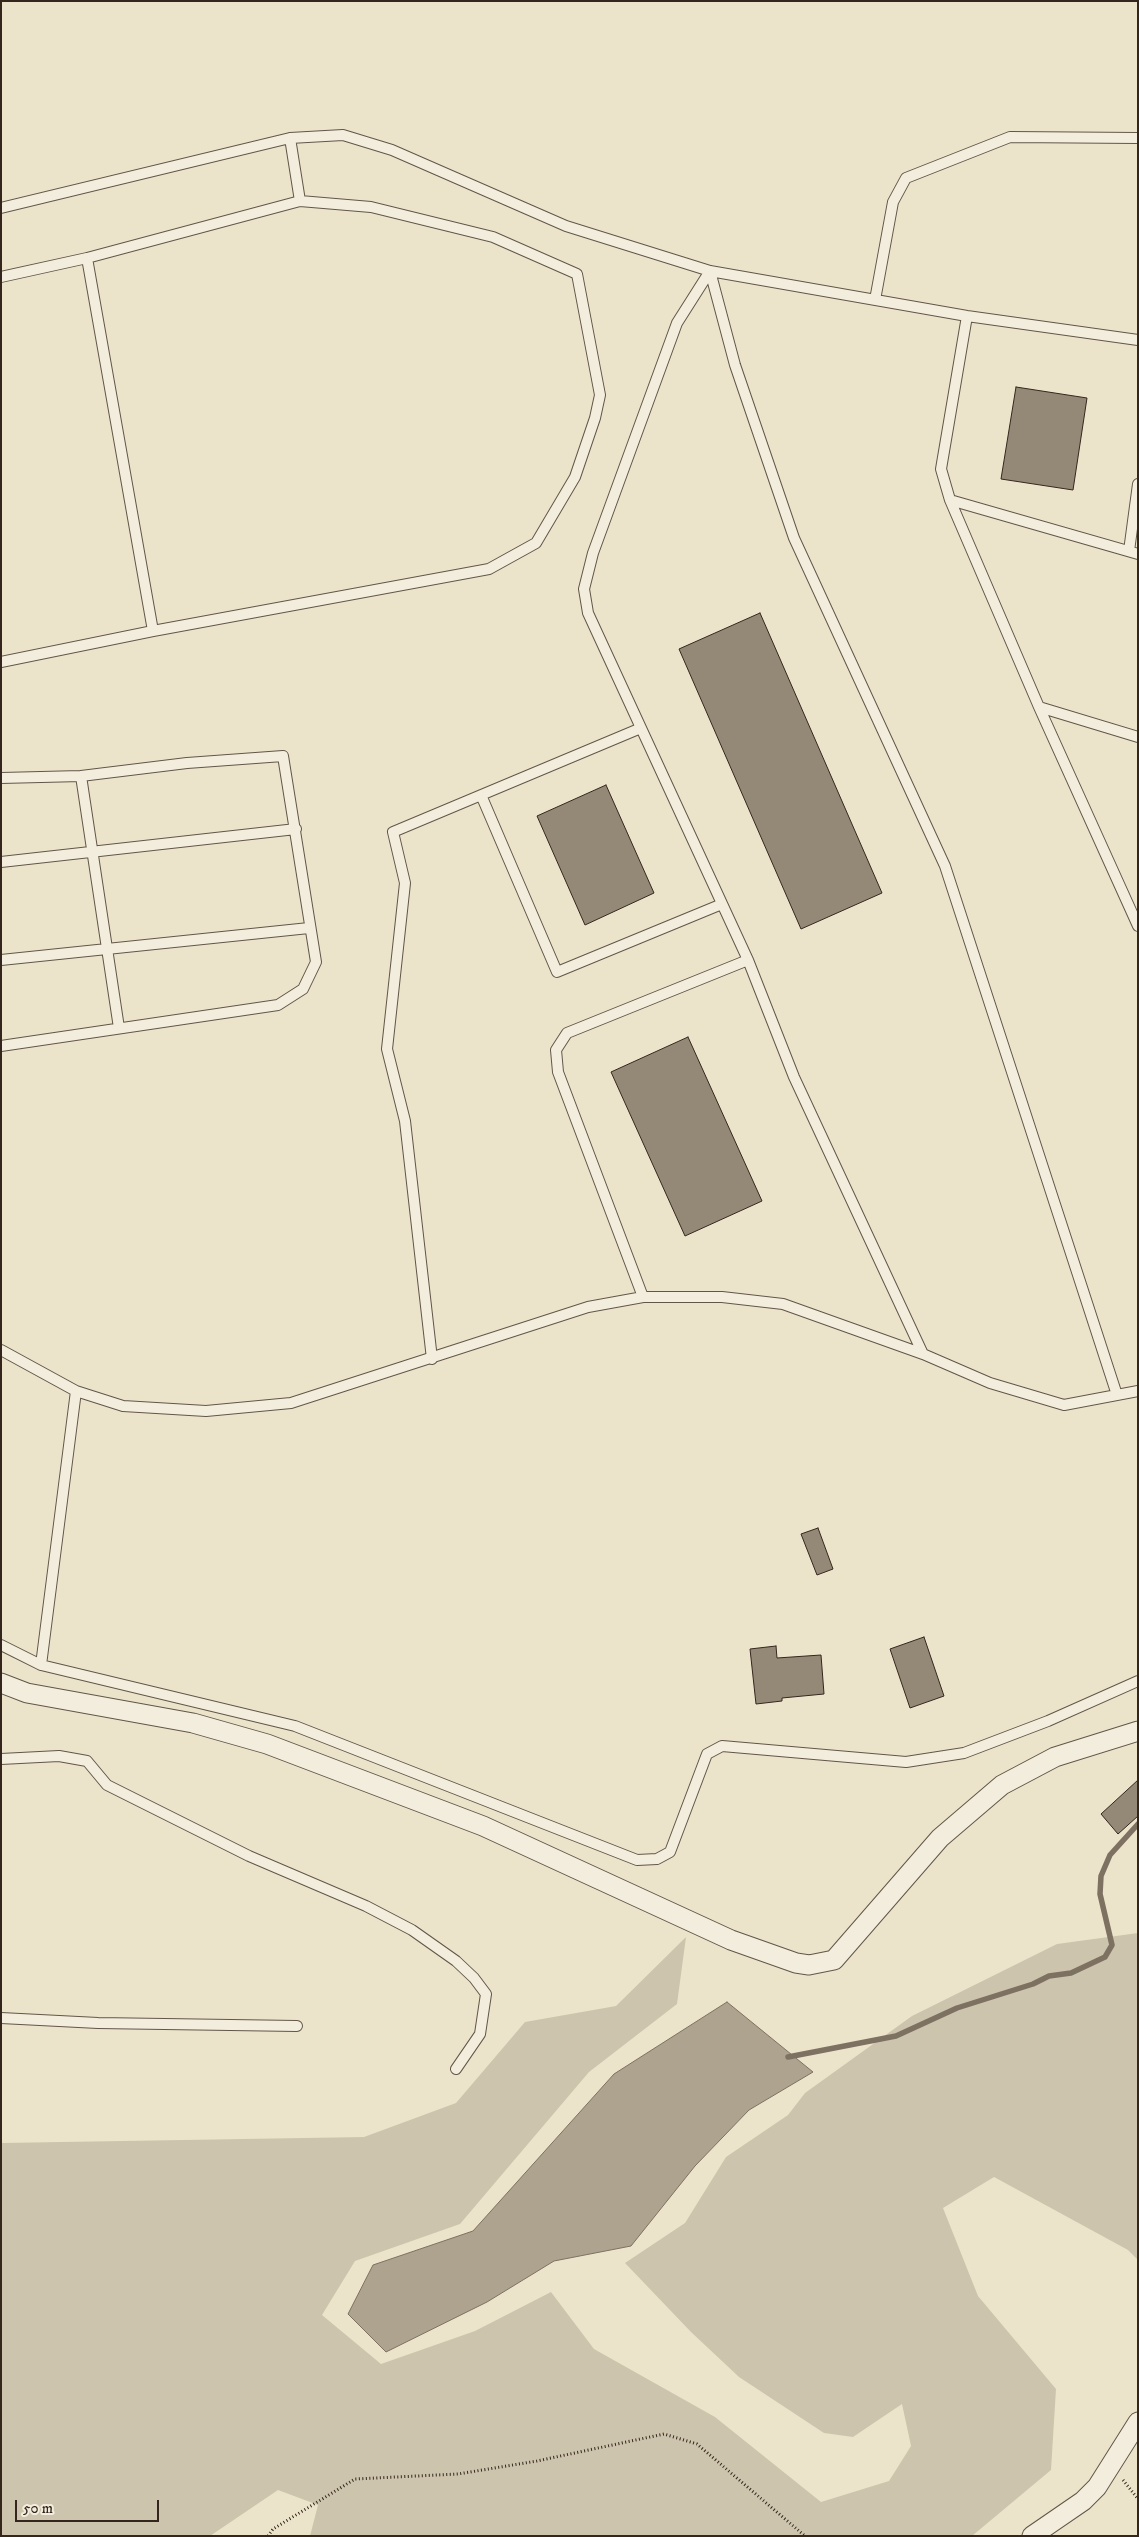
<!DOCTYPE html>
<html>
<head>
<meta charset="utf-8">
<style>
  body { margin:0 }
  #map { position:relative; width:1139px; height:2537px; overflow:hidden; background:#ece4ca; font-family:"IM FELL DW Pica",serif }
  canvas { display:block }
  .frame { position:absolute; inset:0; border:2px solid #34261d; pointer-events:none }
  .scale { position:absolute; left:15px; top:2500px; width:144px; height:22px; box-sizing:border-box; border:2px solid #34261d; border-top:0; padding-left:6px; font-size:15px; line-height:18px; white-space:nowrap; color:#34261d; -webkit-text-stroke:4px #f3eddd; paint-order:stroke }
</style>
</head>
<body>
<div id="map">
<canvas width="1139" height="2537"></canvas>
<div class="frame"></div>
<div class="scale">50 m</div>
</div>
<script>
const c = document.querySelector('canvas').getContext('2d');
c.lineJoin = 'round';
function paint(path, color) { c.fillStyle = color; c.fill(path, 'evenodd'); }
const poly = rows => new Path2D(rows.map(r => 'M' + r).join(''));
function stroke(path, color, width, dash) { c.strokeStyle = color; c.lineWidth = width; c.lineCap = dash ? 'butt' : 'round'; c.setLineDash(dash || []); c.stroke(path); }
paint(poly([
  [1138,1933,1138,2260,1128,2250,994,2177,943,2208,978,2296,1056,2389,1051,2470,972,2536,310,2536,318,2505,278,2490,210,2536,1,2536,1,2143,364,2137,456,2103,525,2022,616,2006,686,1937,677,2004,589,2072,460,2224,355,2261,322,2315,381,2364,475,2331,551,2292,594,2349,715,2417,821,2502,889,2481,911,2446,902,2404,853,2437,824,2433,739,2377,691,2332,625,2263,685,2223,726,2157,788,2115,805,2093,912,2016,1057,1944]
]), '#cdc4ad');
const water = poly([
  [727,2002,813,2072,749,2110,695,2166,631,2246,554,2261,487,2302,386,2352,348,2314,373,2265,473,2231,614,2074,727,2002]
]);
paint(water, '#ada38f');
stroke(water, '#7d7161', 1);
stroke(poly([
  [788,2057,896,2036,957,2008,1033,1984,1049,1976,1071,1973,1105,1957,1112,1945,1100,1894,1101,1876,1110,1855,1138,1824]
]), '#7d7161', 5.5);
const building = poly([
  [1016,387,1087,398,1073,490,1001,479,1016,387],
  [760,613,882,893,801,929,679,649,760,613],
  [606,785,654,893,585,925,537,816,606,785],
  [688,1037,762,1201,685,1236,611,1072,688,1037],
  [818,1528,833,1569,817,1575,801,1534,818,1528],
  [924,1637,944,1696,910,1708,890,1649,924,1637],
  [776,1646,777,1658,821,1655,824,1694,782,1698,782,1701,756,1704,750,1649,776,1646],
  [1138,1780,1138,1816,1118,1834,1101,1814,1138,1780]
]);
paint(building, '#948977');
stroke(building, '#34261d', 1);
const lane = poly([
  [1,208,290,138,343,135,392,150,566,226,710,271,967,316,1138,340],
  [710,271,735,365,794,538,945,866,1117,1395],
  [710,271,677,323,593,553,584,589,588,613,748,960],
  [1,277,87,258],
  [875,300,893,202,906,178,1010,137,1138,138],
  [967,316,941,469,950,500,1039,707,1138,926],
  [950,500,1138,554],
  [1129,551,1138,484],
  [153,631,87,258,300,201,290,138],
  [1,662,153,631,489,569,536,543,575,477,595,418,600,395,577,274,493,237,371,207,300,201],
  [1039,707,1138,737],
  [81,776,119,1028],
  [1,778,81,776,187,763,283,756,316,962,303,989,278,1005,1,1046],
  [481,795,557,972,722,904],
  [1,862,296,829],
  [1,960,309,928],
  [643,1297,558,1072,556,1050,567,1033,748,960,794,1077,923,1354],
  [1,1350,76,1391,123,1406,206,1411,291,1403,588,1307,643,1297,722,1297,783,1304,923,1354,990,1383,1064,1405,1138,1391],
  [432,1359,405,1121,387,1049,405,883,393,832,641,728],
  [1,1645,41,1665,295,1726,637,1860,657,1859,670,1852,707,1754,722,1746,906,1762,964,1753,1048,1721,1138,1681],
  [41,1665,76,1391],
  [1,1759,59,1756,87,1761,107,1785,249,1856,366,1906,412,1930,456,1961,474,1978,486,1994,480,2034,456,2069],
  [1,2018,98,2023,297,2026]
]);
const street = poly([
  [1,1683,27,1693,193,1723,267,1744,483,1826,731,1940,796,1963,809,1965,834,1960,940,1838,1002,1785,1055,1757,1138,1731],
  [1032,2536,1083,2501,1097,2487,1138,2422]
]);
stroke(lane, '#625648', 12);
stroke(street, '#625648', 21);
stroke(poly([
  [1123,2480,1138,2499],
  [268,2536,273,2529,355,2479,458,2474,537,2461,664,2434,697,2444,805,2536]
]), '#34261d', 3, [1, 2.5]);
stroke(lane, '#f3eddd', 10);
stroke(street, '#f3eddd', 19);
</script>
</body>
</html>
